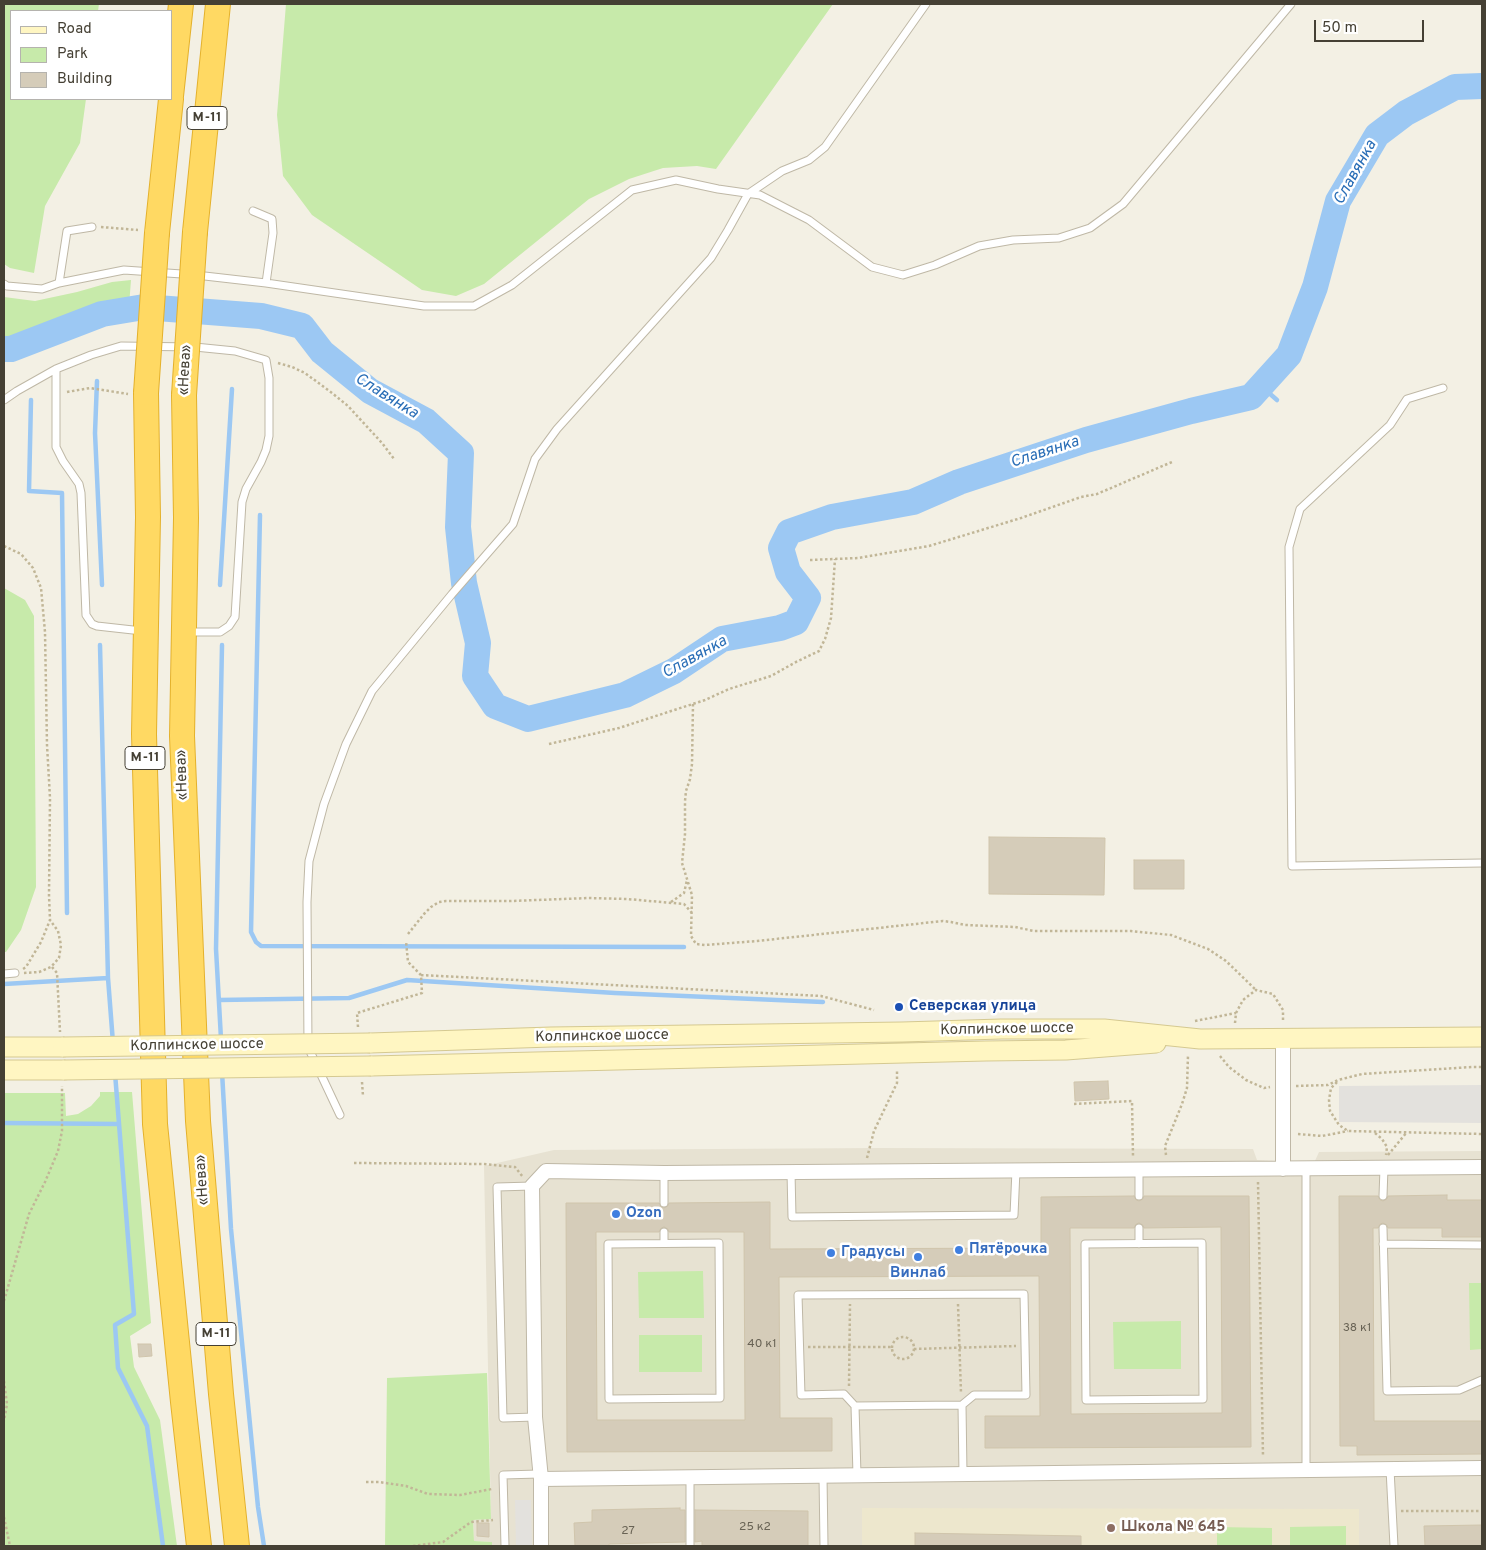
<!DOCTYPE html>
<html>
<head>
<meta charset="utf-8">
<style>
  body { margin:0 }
  #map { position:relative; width:1486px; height:1550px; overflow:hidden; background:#f3f0e4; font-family:Overpass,sans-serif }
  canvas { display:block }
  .frame { position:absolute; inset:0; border:5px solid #454034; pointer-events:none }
  .legend { position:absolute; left:10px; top:10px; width:162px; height:90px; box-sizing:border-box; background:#fff; border:1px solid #b5b3ae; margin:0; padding:6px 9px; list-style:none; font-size:15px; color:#454034 }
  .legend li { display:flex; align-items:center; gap:10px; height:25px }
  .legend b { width:25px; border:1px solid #b5b3ae }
  .scale { position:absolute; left:1314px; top:20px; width:110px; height:22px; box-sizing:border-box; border:2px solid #454034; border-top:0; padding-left:6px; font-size:15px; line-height:18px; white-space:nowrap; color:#454034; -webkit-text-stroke:4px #fff; paint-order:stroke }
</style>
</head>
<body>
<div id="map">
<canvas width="1486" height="1550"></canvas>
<div class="frame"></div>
<ul class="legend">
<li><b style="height:6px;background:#fff6c2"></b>Road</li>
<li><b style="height:14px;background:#c7eaaa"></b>Park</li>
<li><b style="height:14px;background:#d5ccb9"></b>Building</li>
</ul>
<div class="scale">50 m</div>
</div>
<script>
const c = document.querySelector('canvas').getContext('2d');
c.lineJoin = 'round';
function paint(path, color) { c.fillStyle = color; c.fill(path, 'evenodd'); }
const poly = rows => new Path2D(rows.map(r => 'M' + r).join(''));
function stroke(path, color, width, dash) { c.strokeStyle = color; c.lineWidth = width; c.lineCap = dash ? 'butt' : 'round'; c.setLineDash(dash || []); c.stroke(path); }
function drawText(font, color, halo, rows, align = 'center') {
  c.font = font + ' Overpass,sans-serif'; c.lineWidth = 5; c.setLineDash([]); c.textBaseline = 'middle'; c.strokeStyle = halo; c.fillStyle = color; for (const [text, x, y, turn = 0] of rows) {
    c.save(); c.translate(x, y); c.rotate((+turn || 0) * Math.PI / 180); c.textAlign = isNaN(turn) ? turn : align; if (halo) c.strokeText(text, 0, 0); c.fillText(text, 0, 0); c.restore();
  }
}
paint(poly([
  [878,1148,1253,1149,1257,1160,1314,1163,1319,1152,1482,1151,1482,1546,492,1546,492,1542,474,1541,473,1520,491,1519,484,1166,554,1150]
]), '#e7e2d2');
paint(poly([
  [862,1508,1359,1509,1359,1546,862,1546]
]), '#ede7cd');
paint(poly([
  [4,4,99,4,98,11,11,11,11,99,86,99,80,143,45,206,34,273,10,268,4,264],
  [286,4,833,4,716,169,697,166,663,168,629,179,589,199,484,284,456,296,422,290,312,215,283,176,277,115],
  [131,280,129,306,102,309,4,341,4,297,35,301,77,292,112,282],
  [4,588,25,600,34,616,36,887,21,930,6,952,4,952],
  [100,1092,132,1092,151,1323,130,1336,134,1367,160,1420,177,1546,4,1546,4,1093,65,1093,66,1116,78,1114,91,1106,100,1096],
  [703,1271,704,1318,639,1318,638,1272],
  [1469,1283,1482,1283,1482,1349,1470,1350],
  [1181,1321,1181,1369,1114,1369,1113,1322],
  [639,1335,702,1335,702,1372,639,1372],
  [487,1373,491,1519,473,1520,474,1541,492,1542,492,1546,385,1546,387,1378],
  [1346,1526,1346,1546,1290,1546,1290,1527],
  [1217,1527,1272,1528,1272,1546,1217,1546]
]), '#c7eaaa');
paint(poly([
  [1482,1085,1482,1123,1339,1122,1339,1086],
  [515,1500,531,1500,532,1546,516,1546]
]), '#e3e1dd');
stroke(poly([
  [97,381,95,433,102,585],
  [1261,386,1277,400],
  [31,400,29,491,62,493,67,913],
  [260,515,251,932,256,942,261,946,684,947],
  [220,585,232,389],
  [100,645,108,978,113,1043],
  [4,984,108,978],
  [219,1000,349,998,407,980,615,993,823,1002],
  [221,1039,216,949,222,645],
  [222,1072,231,1229,258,1507,264,1546],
  [115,1073,134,1314,115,1325,118,1368,147,1426,163,1546],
  [4,1123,119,1124]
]), '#9cc8f3', 4.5);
stroke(poly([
  [4,349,11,349,102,314,144,307,261,316,302,326,322,352,370,391,426,421,461,453,458,527,464,583,478,643,475,676,495,706,528,719,625,695,674,671,722,639,780,628,796,622,808,598,788,572,781,548,789,532,832,517,913,502,959,482,1086,440,1191,411,1251,397,1289,355,1315,287,1338,201,1377,135,1406,113,1455,87,1482,86]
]), '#9cc8f3', 26);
const building = poly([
  [989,837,1105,838,1104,895,989,894,989,837],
  [1134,860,1184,860,1184,889,1134,889,1134,860],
  [1108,1081,1109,1099,1075,1101,1074,1082,1108,1081],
  [1447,1195,1447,1200,1482,1200,1482,1237,1442,1237,1442,1228,1388,1228,1387,1225,1383,1223,1380,1224,1378,1228,1373,1228,1374,1421,1482,1421,1482,1454,1357,1455,1357,1446,1340,1446,1339,1196,1378,1196,1380,1200,1383,1201,1387,1199,1388,1196,1447,1195],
  [1134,1196,1136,1200,1139,1201,1143,1199,1144,1196,1249,1196,1251,1447,985,1448,985,1416,1040,1416,1039,1276,779,1277,780,1418,832,1418,832,1451,567,1452,566,1203,659,1203,661,1207,664,1208,668,1206,669,1203,770,1202,770,1249,1041,1248,1041,1197,1134,1196],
  [1139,1223,1143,1225,1144,1228,1221,1227,1222,1413,1071,1414,1070,1228,1134,1228,1136,1224,1139,1223],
  [664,1227,668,1229,669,1232,744,1232,745,1420,597,1420,596,1232,659,1232,661,1228,664,1227],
  [138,1344,151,1344,152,1356,139,1357,138,1344],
  [680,1508,680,1510,685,1510,685,1542,609,1544,609,1546,575,1546,574,1523,592,1522,592,1510,680,1508],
  [695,1510,808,1511,808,1546,702,1546,702,1541,695,1542,695,1510],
  [477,1523,489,1523,489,1537,477,1536,477,1523],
  [1482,1525,1482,1546,1425,1546,1424,1526,1482,1525],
  [915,1533,1081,1536,1081,1546,915,1546,915,1533]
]);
paint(building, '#d5ccb9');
stroke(building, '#d0c5ac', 1);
const service = poly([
  [253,211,272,219,273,233,266,283],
  [59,283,67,231,92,227],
  [4,284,7,286,42,289,59,283,124,270,196,275,266,283,424,306,474,306,512,285,632,190,676,180,718,189,760,195,809,220,872,267,903,275,935,265,979,246,1013,240,1059,238,1090,228,1123,204,1291,4],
  [56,369,56,447,63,461,79,484,81,493,86,615,92,624,97,626,142,631],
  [1443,388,1407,399,1390,425,1300,509,1289,547,1292,866,1482,863],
  [4,400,17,391,56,369,91,355,121,346,195,347,235,351,266,360,269,378,269,436,266,450,261,462,246,489,242,502,235,617,229,626,220,632,186,632],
  [4,974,15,973],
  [340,1115,308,1047,307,902,309,861,324,804,346,744,372,691,452,594,513,524,535,459,557,429,711,258,728,230,748,194,782,171,809,160,825,147,926,4],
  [1139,1170,1139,1196],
  [791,1172,792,1217,1014,1215,1016,1170],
  [664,1173,664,1203],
  [532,1186,497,1187,503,1418,535,1417],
  [1383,1196,1384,1168],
  [1139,1228,1139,1244],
  [1383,1228,1387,1391,1459,1390,1482,1380],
  [664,1232,664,1243],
  [719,1243,720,1398,609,1399,608,1244,719,1243],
  [1202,1243,1203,1399,1086,1400,1085,1244,1202,1243],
  [1383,1244,1482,1245],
  [855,1406,844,1394,801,1395,798,1295,1024,1294,1026,1395,974,1395,962,1405],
  [1390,1469,1394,1546],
  [1306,1470,1306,1168],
  [857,1475,855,1406,962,1405,963,1474],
  [823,1476,824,1546],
  [505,1546,503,1475,539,1474],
  [690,1546,690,1477]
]);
const minor = poly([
  [1283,1039,1283,1169],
  [541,1479,1482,1468],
  [541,1546,541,1479,535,1417,532,1186,546,1171,664,1173,1482,1167]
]);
const secondary = poly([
  [370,1043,551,1037,902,1032,1001,1029,1104,1029,1200,1039,1482,1037],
  [4,1047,63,1047],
  [371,1066,986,1051,1066,1050,1156,1043],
  [4,1070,64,1070]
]);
const motorway = poly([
  [171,96,181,4],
  [195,232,218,4],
  [157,233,171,99],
  [146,393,148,517,144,734,155,1124,183,1402,199,1546],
  [184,395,186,518,182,736,198,1121,221,1394,237,1546]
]);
stroke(service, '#bfb8a6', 9);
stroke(minor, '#bfb8a6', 16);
stroke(secondary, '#d5c991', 21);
stroke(motorway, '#e4b12c', 26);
stroke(poly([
  [101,227,138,230],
  [278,363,292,367,305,373,332,393,348,406,382,443,394,459],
  [67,392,90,388,128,394],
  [4,546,21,554,33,568,41,588,45,632,47,745,50,798,49,895,50,920,41,942,26,967,23,969],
  [810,560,858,558,929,546,1021,518,1081,497,1097,494,1172,462],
  [693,704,692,764,690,779,686,791,685,801,685,834,682,863,692,895,691,936,696,944,705,945,757,941,943,921,951,922,965,925,1015,927,1034,931,1131,931,1171,935,1208,949,1226,961,1256,990],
  [549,744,619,728,705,700,729,689,771,676,796,662,819,651,825,639,831,618,835,559],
  [671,902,684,893,687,880],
  [408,934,424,914,431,907,439,902,446,901,511,901,589,898,627,899,684,904,692,913],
  [52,967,57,973,60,1032],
  [24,973,39,972,51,967,59,958,61,945,58,931,50,920],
  [421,975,821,996,874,1010],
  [1195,1021,1236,1013],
  [1235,1023,1236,1013,1243,1000,1256,990,1273,994,1283,1010,1283,1021],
  [358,1027,357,1013,422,993,421,975,408,962,406,941],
  [1220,1056,1229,1067,1246,1080,1264,1088,1270,1087],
  [362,1082,363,1096],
  [1337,1082,1331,1088,1329,1100,1330,1111,1339,1125,1348,1131,1482,1134],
  [1296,1086,1328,1085,1338,1080,1362,1074,1472,1067,1482,1067],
  [1074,1104,1132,1101,1133,1156],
  [1375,1133,1382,1139,1387,1147,1386,1155],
  [1298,1134,1322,1136,1348,1131],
  [1166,1155,1165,1146,1182,1104,1187,1088,1188,1055],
  [1388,1155,1407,1132],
  [867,1158,874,1131,897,1083,897,1069],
  [354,1163,483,1164,515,1167,523,1177],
  [1258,1182,1263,1456],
  [4,1301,29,1214,45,1182,58,1151,62,1131,62,1086],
  [958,1304,961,1393],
  '892 1348a11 11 0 1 1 22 0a11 11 0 1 1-22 0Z',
  [808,1347,892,1347],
  [914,1349,1016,1346],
  [4,1381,7,1404,4,1421],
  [849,1386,850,1304],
  [366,1482,379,1482,406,1486,428,1494,460,1495,492,1489],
  [1401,1511,1482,1511],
  [4,1517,10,1546],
  [413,1546,443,1542,471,1522,493,1520]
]), '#c1b697', 2.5, [2.5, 2.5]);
stroke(service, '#fff', 7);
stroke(minor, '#fff', 14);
stroke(secondary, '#fff6c2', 19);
stroke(motorway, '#ffd963', 24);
const secondaryBridge = poly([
  [63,1047,370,1043],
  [64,1070,371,1066]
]);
const motorwayBridge = poly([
  [146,393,157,233],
  [184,395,195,232]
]);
stroke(secondaryBridge, '#d5c991', 21, []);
stroke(motorwayBridge, '#e4b12c', 26, []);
stroke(secondaryBridge, '#fff6c2', 19);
stroke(motorwayBridge, '#ffd963', 24);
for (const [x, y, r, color] of [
  [899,1007,5,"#1a4fb4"],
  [616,1214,5,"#3f7fe0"],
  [959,1250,5,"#3f7fe0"],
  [831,1253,5,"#3f7fe0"],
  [918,1257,5,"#3f7fe0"],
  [1111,1528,5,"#8d6e63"]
]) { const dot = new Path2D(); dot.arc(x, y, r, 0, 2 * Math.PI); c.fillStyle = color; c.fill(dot); stroke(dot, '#fff', 2); }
drawText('12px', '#696355', null, [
  ["38 к1",1357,1329],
  ["40 к1",762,1345],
  ["25 к2",755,1528],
  ["27",628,1532]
]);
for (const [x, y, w] of [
  [207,118,40],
  [145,758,40],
  [216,1334,40]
]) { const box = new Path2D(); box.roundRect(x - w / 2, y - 11.5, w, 23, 4); c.fillStyle = '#fff'; c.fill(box); stroke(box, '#454034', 1); }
drawText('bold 14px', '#454034', null, [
  ["М-11",207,118],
  ["М-11",145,758],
  ["М-11",216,1334]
]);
drawText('15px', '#454034', '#fff', [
  ["«Нева»",186,370,-87],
  ["«Нева»",183,775,-92],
  ["Колпинское шоссе",1007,1030,-1],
  ["Колпинское шоссе",602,1037,-1],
  ["Колпинское шоссе",197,1046,-1],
  ["«Нева»",203,1180,-94]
]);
drawText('bold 15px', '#164399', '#fff', [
  ["Северская улица",909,1007]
], 'left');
drawText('bold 15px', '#366cbe', '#fff', [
  ["Ozon",626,1214],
  ["Пятёрочка",969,1250],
  ["Градусы",841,1253],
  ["Винлаб",918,1274,"center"]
], 'left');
drawText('bold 15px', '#785e54', '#fff', [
  ["Школа № 645",1121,1528]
], 'left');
drawText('italic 16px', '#286db6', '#fff', [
  ["Славянка",1356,173,-61],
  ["Славянка",386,397,32],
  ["Славянка",1045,453,-18],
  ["Славянка",695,658,-29]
]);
</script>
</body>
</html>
